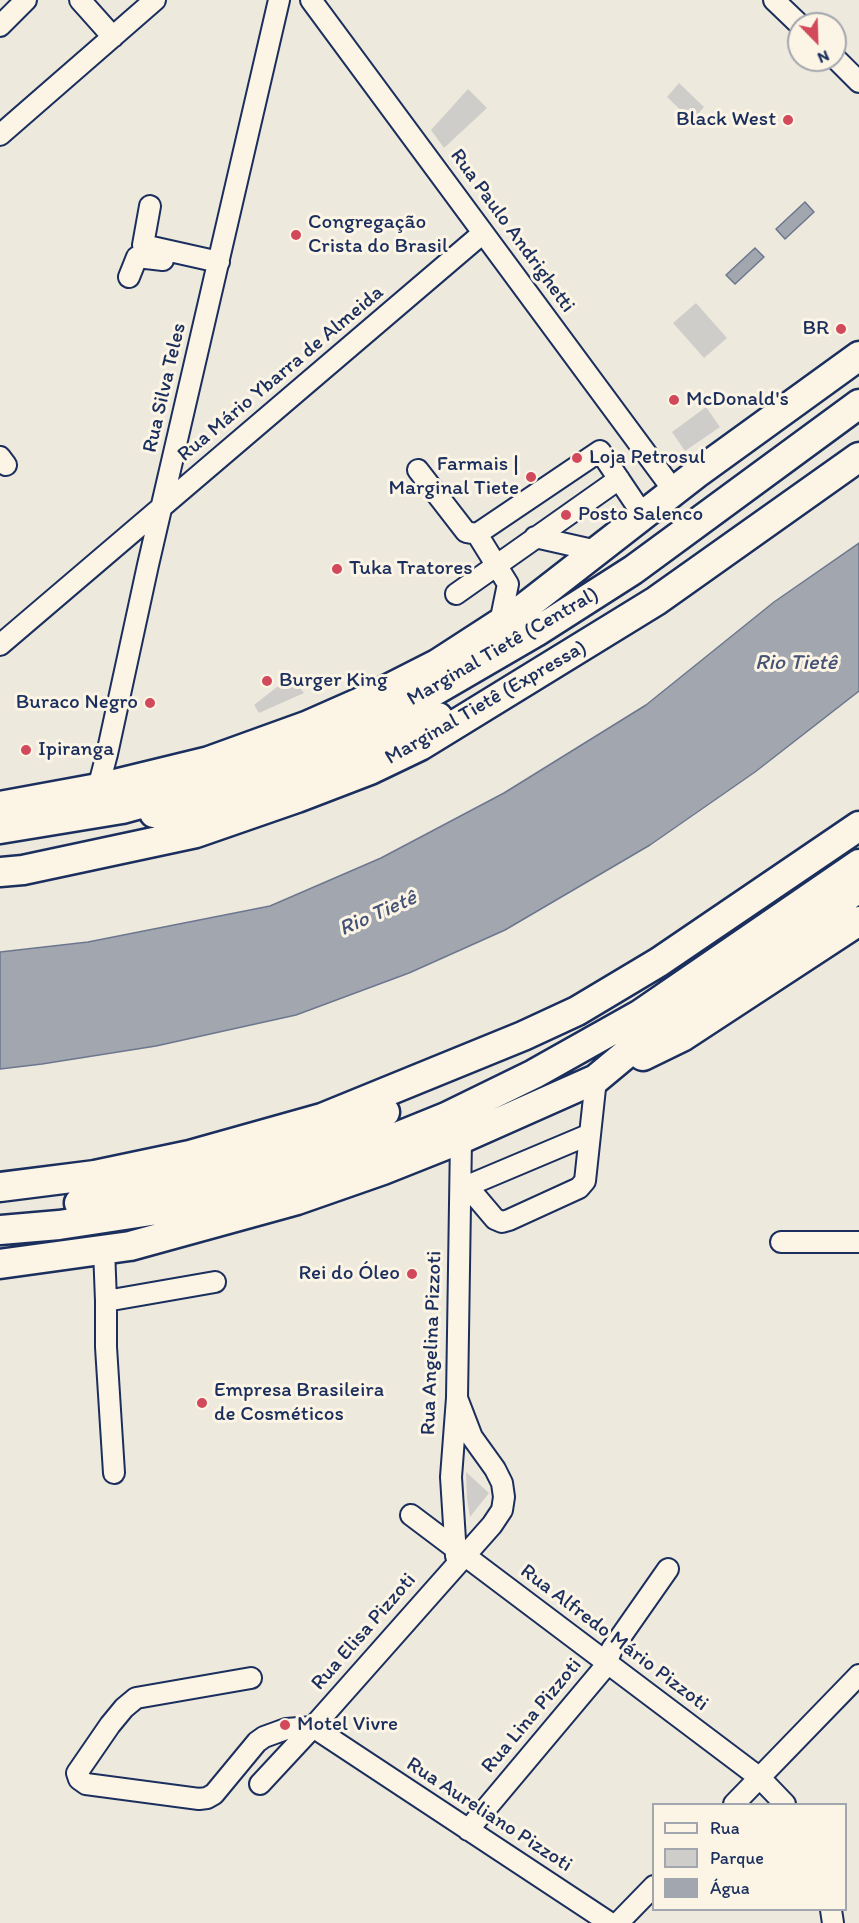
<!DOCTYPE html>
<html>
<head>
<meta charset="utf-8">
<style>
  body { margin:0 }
  #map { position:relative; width:859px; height:1923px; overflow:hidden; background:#eee9dd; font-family:Itim,sans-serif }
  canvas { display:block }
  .legend { position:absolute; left:652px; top:1803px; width:195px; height:108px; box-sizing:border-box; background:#fcf5e5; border:2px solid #a2a6af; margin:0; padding:8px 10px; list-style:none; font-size:18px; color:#1b2f5e }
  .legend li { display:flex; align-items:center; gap:12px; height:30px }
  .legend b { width:30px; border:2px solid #a2a6af }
  .north { position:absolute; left:787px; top:12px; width:60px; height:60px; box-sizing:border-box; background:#fcf5e5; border:2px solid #a2a6af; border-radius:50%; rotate:157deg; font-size:16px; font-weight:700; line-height:24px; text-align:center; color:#1b2f5e }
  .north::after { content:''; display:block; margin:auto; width:21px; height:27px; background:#d1495b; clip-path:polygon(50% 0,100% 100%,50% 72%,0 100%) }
</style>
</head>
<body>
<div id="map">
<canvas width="859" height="1923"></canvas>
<ul class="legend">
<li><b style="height:8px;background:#fcf5e5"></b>Rua</li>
<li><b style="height:16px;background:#cfcdca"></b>Parque</li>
<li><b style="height:16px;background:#a2a7af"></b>Água</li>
</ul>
<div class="north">N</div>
</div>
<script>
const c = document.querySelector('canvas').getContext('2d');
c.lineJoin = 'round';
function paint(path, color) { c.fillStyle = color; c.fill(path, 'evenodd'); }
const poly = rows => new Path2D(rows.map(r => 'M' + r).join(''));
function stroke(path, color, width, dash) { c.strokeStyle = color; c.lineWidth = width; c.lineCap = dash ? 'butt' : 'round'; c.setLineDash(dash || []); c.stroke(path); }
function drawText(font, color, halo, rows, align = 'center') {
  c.font = font + ' Itim,sans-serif'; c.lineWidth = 6; c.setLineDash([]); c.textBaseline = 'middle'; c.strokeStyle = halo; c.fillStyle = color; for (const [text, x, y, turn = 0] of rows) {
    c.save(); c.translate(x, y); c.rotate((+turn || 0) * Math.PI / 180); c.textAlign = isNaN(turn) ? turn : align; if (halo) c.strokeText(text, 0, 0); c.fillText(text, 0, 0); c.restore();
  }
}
paint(poly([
  [679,83,704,107,692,121,667,97],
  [468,89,487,108,444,148,431,130],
  [696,303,727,338,704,358,673,323],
  [706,407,720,427,685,451,672,432],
  [291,676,304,693,259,713,254,705],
  [466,1472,489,1493,470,1517,467,1499]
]), '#cfcdca');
const water = poly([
  [805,202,814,212,785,239,776,229,805,202],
  [755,248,764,257,735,284,726,275,755,248],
  [859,543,859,691,755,772,650,845,505,930,409,973,296,1015,156,1046,42,1064,0,1069,0,952,88,942,270,906,381,858,504,793,646,705,774,602,859,543]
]);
paint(water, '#a2a7af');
stroke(water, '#6c778f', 1.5);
const minor = poly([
  [80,0,113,37],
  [311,0,674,491],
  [774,0,799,24],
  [0,26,26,0],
  [835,58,859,82],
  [0,135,155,0],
  [150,206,143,245,219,262],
  [129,277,137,257,163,260],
  [0,457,6,465],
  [418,470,466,532,477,534],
  [535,537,597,551],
  [456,594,619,479],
  [500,623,508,584,477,534,600,451,643,515],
  [0,645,483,233],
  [98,788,107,754,148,565,279,0],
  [461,1179,495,1219,502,1222,509,1220,579,1188,585,1181,596,1079],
  [467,1186,588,1135],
  [781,1242,859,1242],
  [104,1249,106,1301,215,1282],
  [106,1301,106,1347,114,1473],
  [411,1515,760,1778,785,1804],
  [456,1556,451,1477,457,1398,461,1139],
  [251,1678,136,1698,124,1708,110,1725,77,1773,79,1779,86,1784,199,1799,207,1798,214,1794,257,1742,264,1737,286,1729,313,1727],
  [313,1727,610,1923],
  [260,1784,313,1727,492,1525,502,1510,504,1497,502,1483,495,1469,472,1437,457,1398],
  [734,1804,859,1675],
  [468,1830,604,1668,612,1649,668,1569],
  [831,1910,833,1923],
  [618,1923,654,1886]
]);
const highway = poly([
  [0,806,98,788,209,761,306,726,374,696,437,664,525,607,696,474,859,356],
  [154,813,169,816,205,808,317,768,438,717],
  [0,829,122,809,206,786,324,742,438,689,536,632,633,570,859,404],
  [0,872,23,870,196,833,297,798,370,770,420,746,656,601,859,457],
  [643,1056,682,1037,859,921],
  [0,1187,95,1175,190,1155,322,1118,523,1036,577,1011,659,962,859,826],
  [79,1203,208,1177,310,1146,385,1112],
  [0,1230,59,1225,151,1211,222,1195,335,1162,446,1117,534,1074,639,1015,859,864],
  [0,1264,130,1246,297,1200,383,1170,461,1139,596,1079,644,1039,687,1008,859,888]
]);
stroke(minor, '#1b2f5e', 24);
stroke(highway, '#1b2f5e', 33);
stroke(minor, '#fcf5e5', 20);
stroke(highway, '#fcf5e5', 28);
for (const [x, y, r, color] of [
  [788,120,6,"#d1495b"],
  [296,235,6,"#d1495b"],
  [841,329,6,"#d1495b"],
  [674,400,6,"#d1495b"],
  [577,458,6,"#d1495b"],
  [531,477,6,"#d1495b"],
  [566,515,6,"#d1495b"],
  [337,569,6,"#d1495b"],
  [267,681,6,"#d1495b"],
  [150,703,6,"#d1495b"],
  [26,750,6,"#d1495b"],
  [412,1274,6,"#d1495b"],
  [202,1403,6,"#d1495b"],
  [285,1725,6,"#d1495b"]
]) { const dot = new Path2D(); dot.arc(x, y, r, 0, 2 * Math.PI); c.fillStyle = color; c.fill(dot); stroke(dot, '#fcf5e5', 2); }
drawText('21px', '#1b2f5e', '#fcf5e5', [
  ["Black West",776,120,"right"],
  ["Congregação",308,223],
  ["Crista do Brasil",308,247],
  ["BR",829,329,"right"],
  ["McDonald's",686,400],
  ["Loja Petrosul",589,458],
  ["Farmais |",519,465,"right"],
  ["Marginal Tiete",519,489,"right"],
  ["Posto Salenco",578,515],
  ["Tuka Tratores",349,569],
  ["Burger King",279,681],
  ["Buraco Negro",138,703,"right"],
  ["Ipiranga",38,750],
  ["Rei do Óleo",400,1274,"right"],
  ["Empresa Brasileira",214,1391],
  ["de Cosméticos",214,1415],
  ["Motel Vivre",297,1725]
], 'left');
drawText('21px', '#1b2f5e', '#fcf5e5', [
  ["Rua Paulo Andrighetti",512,231,54],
  ["Rua Mário Ybarra de Almeida",281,374,-40],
  ["Rua Silva Teles",165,388,-77],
  ["Marginal Tietê (Central)",503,647,-30],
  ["Marginal Tietê (Expressa)",486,703,-30],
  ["Rua Angelina Pizzoti",432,1343,-88],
  ["Rua Elisa Pizzoti",364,1632,-49],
  ["Rua Alfredo Mário Pizzoti",614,1638,37],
  ["Rua Lina Pizzoti",532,1716,-50],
  ["Rua Aureliano Pizzoti",489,1815,33]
]);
drawText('italic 22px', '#445376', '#fcf5e5', [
  ["Rio Tietê",796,663],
  ["Rio Tietê",378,914,-24]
]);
</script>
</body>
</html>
